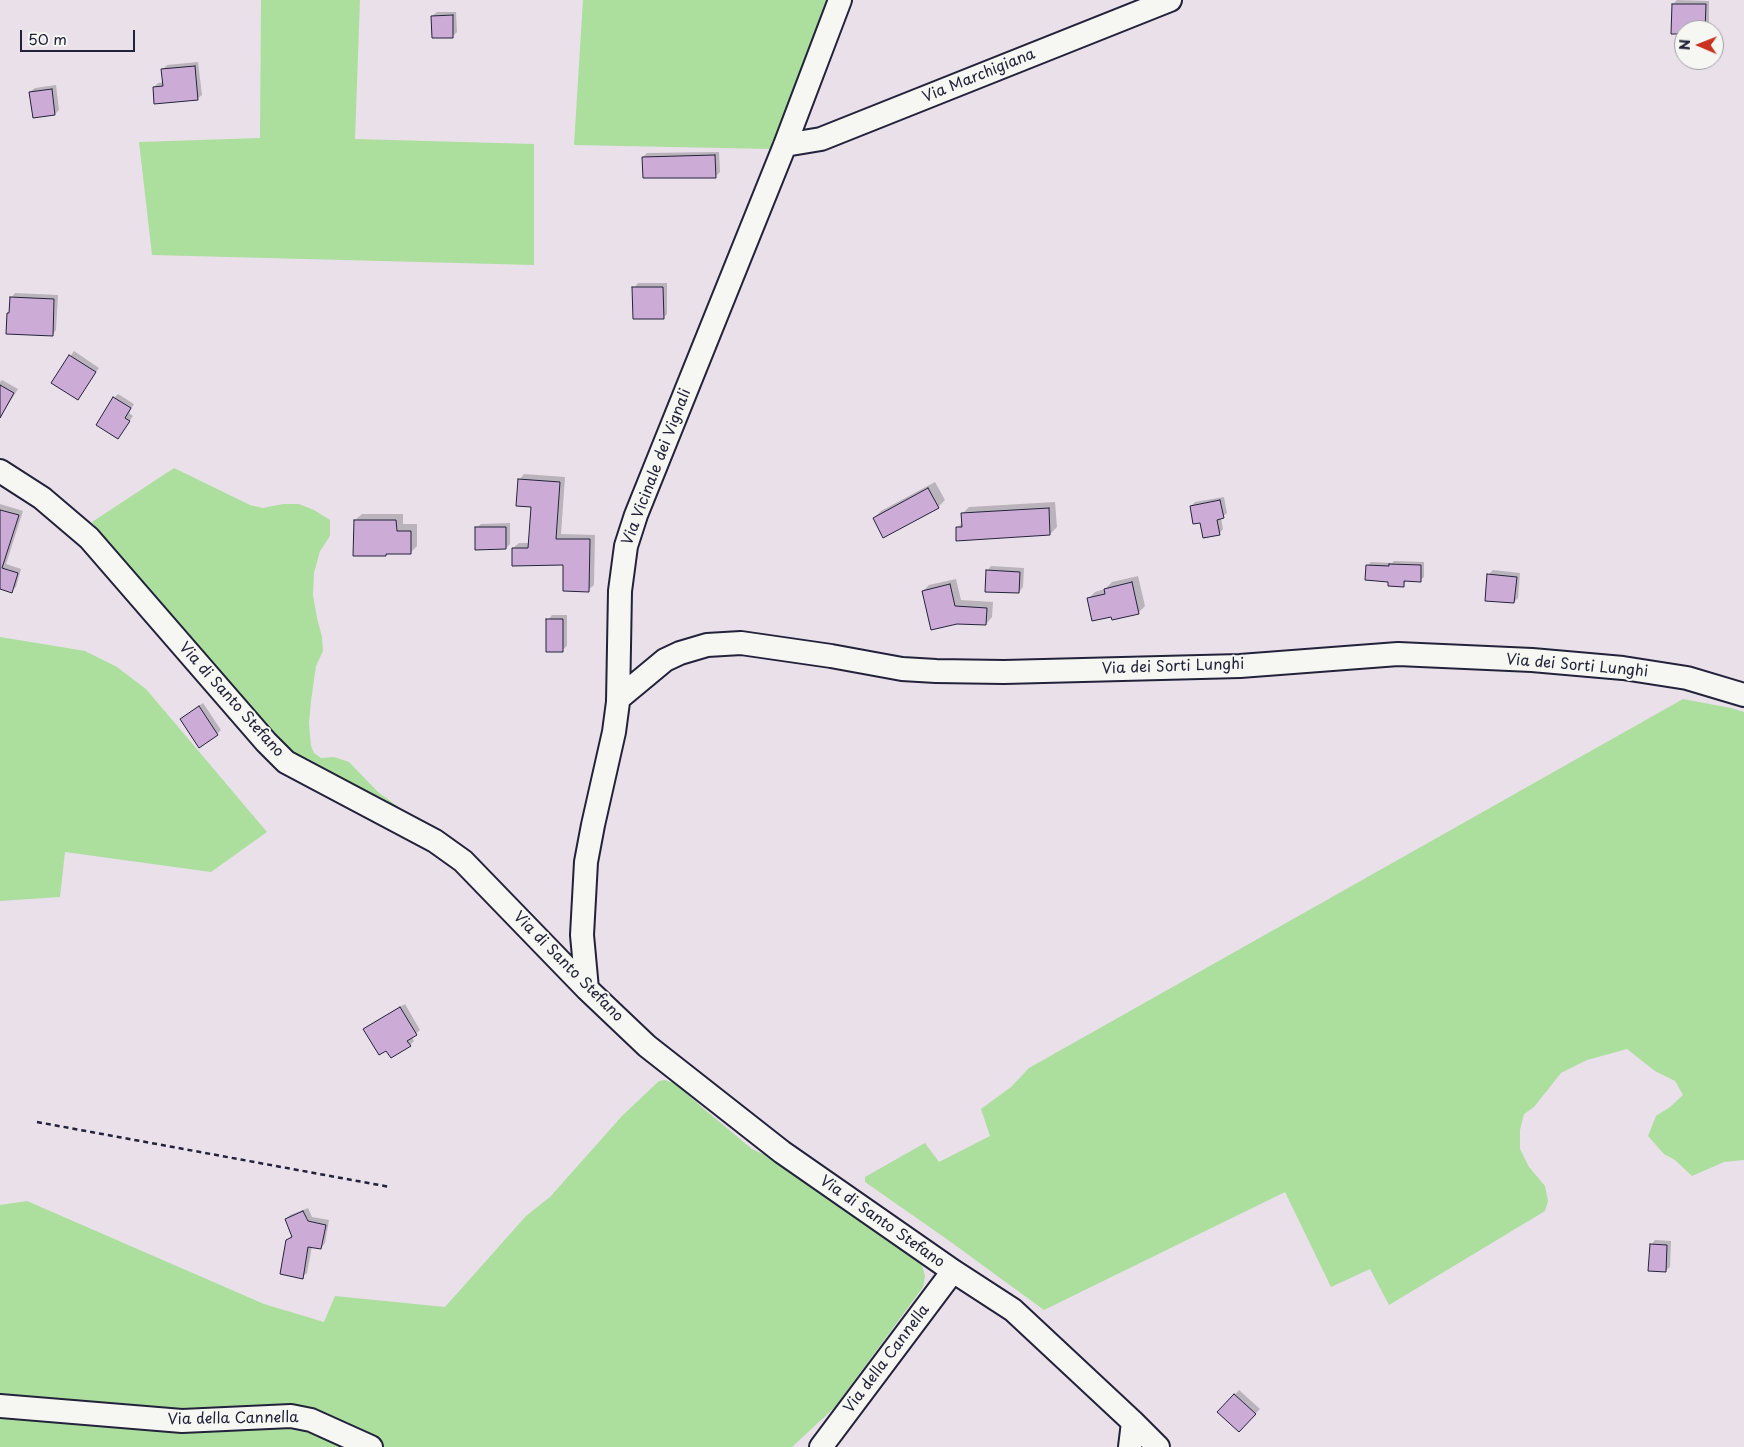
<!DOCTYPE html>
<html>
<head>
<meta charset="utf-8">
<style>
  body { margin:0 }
  #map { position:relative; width:1744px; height:1447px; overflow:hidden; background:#e9e0ea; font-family:"Playpen Sans",sans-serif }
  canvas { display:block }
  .north { position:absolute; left:1674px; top:20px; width:50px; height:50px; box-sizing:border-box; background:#f6f6f2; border:1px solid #a1a1a9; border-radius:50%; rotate:271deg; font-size:14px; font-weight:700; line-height:20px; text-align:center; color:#22223b }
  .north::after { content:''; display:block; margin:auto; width:18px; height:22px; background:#c8321e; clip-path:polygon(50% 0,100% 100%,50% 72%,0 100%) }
  .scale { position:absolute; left:20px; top:30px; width:115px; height:22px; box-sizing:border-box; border:2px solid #22223b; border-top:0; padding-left:6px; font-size:15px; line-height:18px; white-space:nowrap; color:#22223b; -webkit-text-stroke:4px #f6f6f2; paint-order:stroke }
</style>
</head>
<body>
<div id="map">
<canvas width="1744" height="1447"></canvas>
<div class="north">N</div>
<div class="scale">50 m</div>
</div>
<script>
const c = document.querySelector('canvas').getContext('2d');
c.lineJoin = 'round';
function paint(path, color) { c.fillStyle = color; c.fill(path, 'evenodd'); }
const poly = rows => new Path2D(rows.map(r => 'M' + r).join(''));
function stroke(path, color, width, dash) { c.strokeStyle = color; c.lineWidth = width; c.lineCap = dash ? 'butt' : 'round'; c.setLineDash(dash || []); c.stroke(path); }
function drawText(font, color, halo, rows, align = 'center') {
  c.font = font + ' "Playpen Sans",sans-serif'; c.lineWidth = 4; c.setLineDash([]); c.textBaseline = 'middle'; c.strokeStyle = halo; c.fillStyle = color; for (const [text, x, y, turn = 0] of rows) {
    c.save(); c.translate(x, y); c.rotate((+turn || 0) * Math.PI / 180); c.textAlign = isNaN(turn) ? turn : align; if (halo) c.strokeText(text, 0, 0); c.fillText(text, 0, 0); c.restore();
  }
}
paint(poly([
  [261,0,360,0,355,139,534,144,534,265,152,255,139,142,260,138],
  [583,0,829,0,771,149,574,145],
  [174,468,250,505,263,508,283,504,299,504,314,510,330,520,330,536,320,551,314,573,313,595,317,618,322,637,323,651,316,666,311,701,309,723,311,746,314,753,321,758,334,757,349,762,378,792,422,824,291,756,215,670,92,522],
  [0,637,85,651,117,667,146,689,267,832,211,872,65,852,60,897,0,901],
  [1683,699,1731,708,1744,712,1744,1160,1724,1162,1692,1176,1675,1160,1664,1154,1648,1136,1656,1116,1670,1107,1683,1095,1675,1081,1655,1071,1627,1049,1587,1060,1561,1073,1534,1107,1524,1114,1520,1130,1520,1149,1529,1167,1545,1186,1548,1201,1545,1211,1389,1305,1370,1269,1331,1287,1285,1192,1044,1310,948,1240,865,1182,865,1177,925,1143,939,1162,990,1136,981,1109,1011,1087,1029,1068],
  [665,1080,676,1084,704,1109,752,1149,776,1160,921,1261,925,1276,923,1287,835,1407,792,1447,0,1447,0,1205,27,1201,264,1304,324,1322,335,1296,445,1307,526,1216,550,1197,622,1116,659,1081]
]), '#acde9e');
paint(poly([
  [1677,0,1709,1,1709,29,1684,30,1684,33,1673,4],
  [437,12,456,12,457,32,453,36,432,16],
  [198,62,202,95,197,99,154,87,158,83,164,82,163,69,167,65],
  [56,85,59,110,55,114,30,92,35,88],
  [719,152,720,172,716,176,643,157,647,153],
  [638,283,667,283,667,314,663,318,634,288],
  [15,293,58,295,56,330,52,335,8,314,11,311,11,298],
  [74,351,99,368,78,398,53,382],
  [2,380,18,389,0,417,0,382],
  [118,394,134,404,129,413,133,416,118,437,114,398],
  [524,474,565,477,561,534,595,535,594,585,588,590,564,563,513,548,519,543,530,543,533,506,519,480],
  [935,482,945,500,938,507,874,518,881,511],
  [1224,497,1227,513,1221,518,1223,529,1219,534,1201,522,1191,506,1195,502],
  [1055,502,1057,527,1050,534,957,528,963,522,962,514,969,507],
  [0,504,23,511,6,564,21,569,16,587,11,591,0,588],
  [362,514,403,514,403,524,417,524,417,546,410,553,388,553,386,555,355,520],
  [510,523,510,544,506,548,476,528,481,524],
  [1394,561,1424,562,1424,577,1420,580,1407,580,1403,586,1390,580,1367,566,1371,562,1392,563],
  [991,566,1024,568,1023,587,1019,592,987,571],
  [1493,570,1520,573,1518,598,1514,602,1488,575],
  [1138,576,1145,606,1138,613,1088,599,1095,592,1105,589,1112,582],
  [956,579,961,600,993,602,992,617,986,624,957,622,923,591,929,585],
  [552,615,567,615,567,646,562,650,548,620],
  [203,703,221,730,217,734,181,719],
  [405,1004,420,1030,412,1037,414,1041,410,1045,365,1029,369,1025],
  [308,1208,312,1217,329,1220,325,1243,321,1248,312,1246,307,1273,302,1277,287,1240,292,1236,286,1219,290,1215],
  [1655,1240,1671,1241,1670,1267,1665,1271,1651,1245],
  [1239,1390,1260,1409,1239,1431,1219,1412]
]), '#0003');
const building = poly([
  [1672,4,1706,4,1705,30,1684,30,1684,34,1671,34,1672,4],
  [453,15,453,38,432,38,431,16,453,15],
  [195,66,198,100,154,104,153,87,163,86,161,69,195,66],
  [52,89,55,115,33,118,29,92,52,89],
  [715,155,716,178,643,178,642,157,715,155],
  [632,287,663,287,664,319,633,319,632,287],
  [10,297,54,299,53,336,6,334,7,313,9,313,10,297],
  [69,355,96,372,78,400,51,383,69,355],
  [0,385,14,393,0,418,0,385],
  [113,397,131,408,125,418,130,421,118,439,96,425,113,397],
  [518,479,560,482,556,539,590,539,589,592,563,591,563,565,512,566,512,548,528,548,531,507,516,506,518,479],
  [928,488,939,508,883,538,873,518,928,488],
  [1220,500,1224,518,1217,520,1220,535,1203,538,1200,523,1193,524,1190,506,1220,500],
  [1049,508,1050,535,956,541,956,527,962,527,961,513,1049,508],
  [0,510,19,515,2,568,18,573,12,593,0,589,0,510],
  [354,520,396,520,397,531,411,531,411,554,386,554,386,556,353,556,354,520],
  [475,527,506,527,506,549,475,550,475,527],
  [1389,564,1421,565,1421,582,1404,581,1404,587,1388,586,1388,582,1365,580,1366,565,1389,566,1389,564],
  [986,570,1020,572,1019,593,985,592,986,570],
  [1487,574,1517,577,1514,603,1485,601,1487,574],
  [1132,582,1139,614,1112,620,1111,617,1092,621,1087,598,1105,594,1104,589,1132,582],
  [950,584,955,606,987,608,986,625,957,624,931,630,922,591,950,584],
  [546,619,563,619,563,652,546,652,546,619],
  [199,706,218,735,199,748,180,719,199,706],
  [400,1007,417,1035,407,1041,411,1046,391,1058,386,1051,379,1055,363,1029,400,1007],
  [303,1211,308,1221,326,1225,321,1249,308,1247,303,1279,280,1274,286,1240,292,1237,285,1219,303,1211],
  [1650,1244,1667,1245,1666,1272,1648,1271,1650,1244],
  [1234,1394,1256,1414,1239,1432,1217,1412,1234,1394]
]);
paint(building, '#ccacd7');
stroke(building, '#22223b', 1);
const minor = poly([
  [785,145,821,139,1170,0],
  [0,471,42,498,89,538,266,742,286,762,435,841,463,861,587,989,647,1046,782,1152,953,1271,1013,1310,1133,1422,1158,1447],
  [618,699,665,660,680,653,707,645,741,643,831,656,902,669,936,671,1004,672,1240,666,1398,654,1532,660,1623,668,1687,678,1744,695],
  [587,989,582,935,586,862,593,825,614,732,618,702,620,591,626,546,636,515,785,145,840,0],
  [0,1406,182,1421,291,1416,311,1420,371,1447],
  [821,1447,953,1271],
  [1130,1447,1133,1422]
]);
stroke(minor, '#22223b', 26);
stroke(poly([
  [37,1122,390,1187]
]), '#22223b', 2.5, [5, 4]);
stroke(minor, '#f6f6f2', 22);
drawText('15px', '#22223b', '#f6f6f2', [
  ["Via Marchigiana",979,76,-22],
  ["Via Vicinale dei Vignali",657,467,-69],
  ["Via dei Sorti Lunghi",1577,666,5],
  ["Via dei Sorti Lunghi",1173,667,-2],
  ["Via di Santo Stefano",231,700,48],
  ["Via di Santo Stefano",568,967,45],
  ["Via di Santo Stefano",882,1222,35],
  ["Via della Cannella",887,1359,-53],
  ["Via della Cannella",233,1419,-1]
]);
</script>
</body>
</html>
